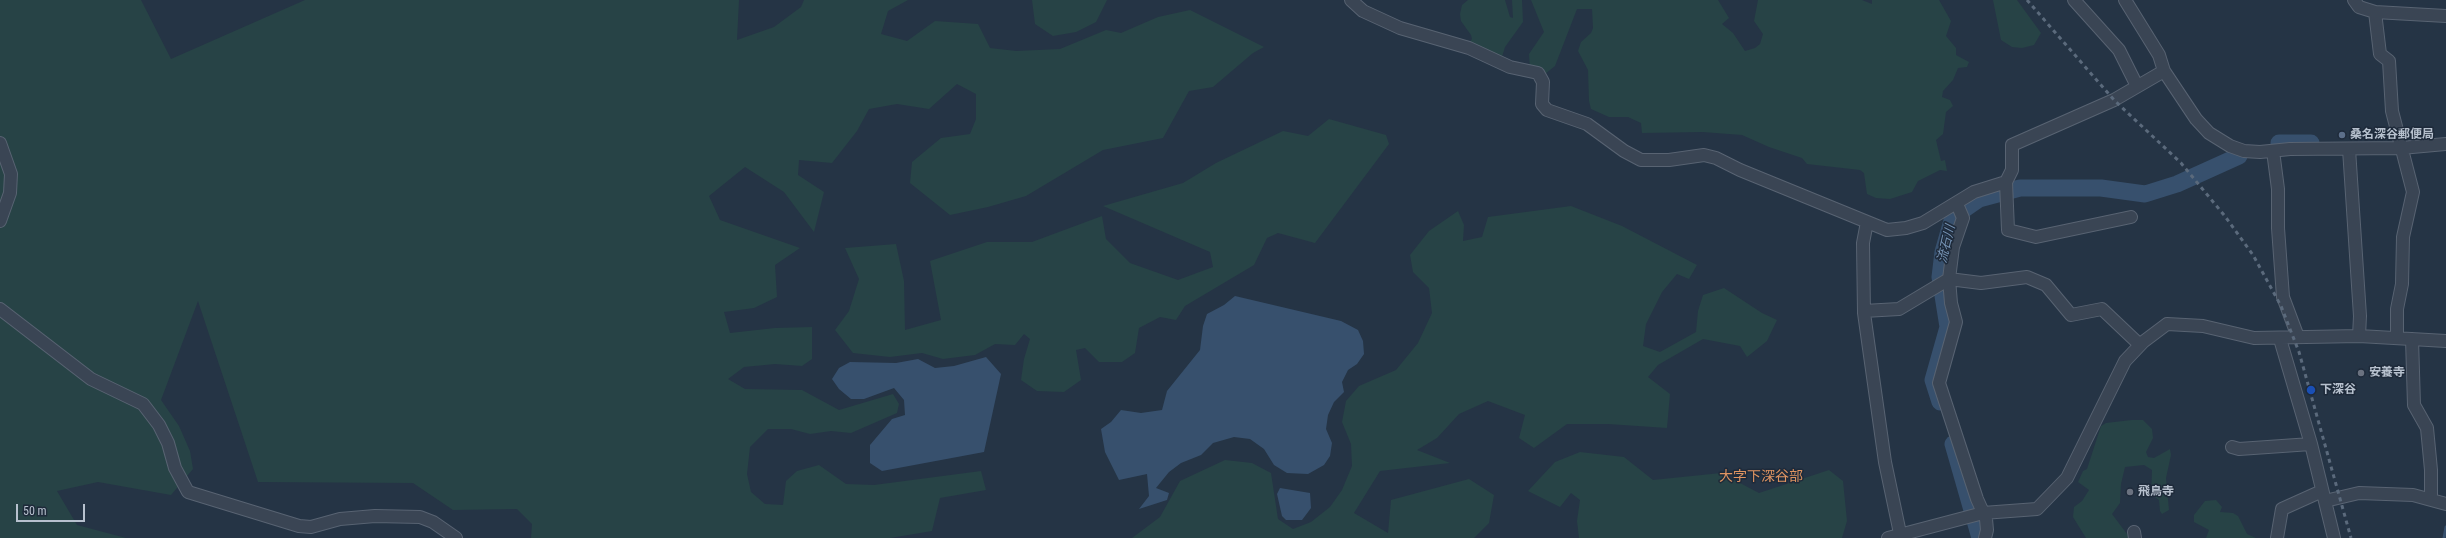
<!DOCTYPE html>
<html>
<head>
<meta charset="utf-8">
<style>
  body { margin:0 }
  #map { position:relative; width:2446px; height:538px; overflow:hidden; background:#253445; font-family:"Roboto Condensed",sans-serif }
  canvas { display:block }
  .scale { position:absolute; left:16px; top:504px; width:69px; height:18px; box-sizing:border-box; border:2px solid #b7c1ce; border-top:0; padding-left:5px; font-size:12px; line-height:14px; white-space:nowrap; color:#b7c1ce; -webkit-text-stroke:3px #1e2a3a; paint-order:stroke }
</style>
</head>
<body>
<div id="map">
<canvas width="2446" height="538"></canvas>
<div class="scale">50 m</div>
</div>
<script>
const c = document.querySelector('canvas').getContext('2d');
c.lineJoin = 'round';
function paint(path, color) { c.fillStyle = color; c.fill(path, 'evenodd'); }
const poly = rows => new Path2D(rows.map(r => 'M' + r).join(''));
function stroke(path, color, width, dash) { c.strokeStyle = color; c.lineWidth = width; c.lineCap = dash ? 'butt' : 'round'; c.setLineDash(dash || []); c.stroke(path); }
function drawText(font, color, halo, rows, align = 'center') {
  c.font = font + ' "Roboto Condensed","Noto Sans JP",sans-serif'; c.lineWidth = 3; c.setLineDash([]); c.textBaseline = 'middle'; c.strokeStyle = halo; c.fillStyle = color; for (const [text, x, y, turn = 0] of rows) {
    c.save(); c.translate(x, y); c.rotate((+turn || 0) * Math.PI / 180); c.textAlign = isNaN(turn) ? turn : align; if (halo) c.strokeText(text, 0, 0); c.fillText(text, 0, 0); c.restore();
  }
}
paint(poly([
  [0,0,141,0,171,59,305,0,739,0,737,40,774,27,801,7,804,0,908,0,888,11,881,34,907,41,935,21,978,24,990,48,1016,51,1060,49,1106,30,1121,33,1158,17,1190,10,1264,47,1253,53,1213,87,1189,91,1163,138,1103,150,1026,196,988,207,950,215,910,183,912,162,941,138,970,134,976,119,976,94,957,84,929,109,897,104,869,109,857,131,832,163,799,160,798,175,824,192,814,232,784,192,745,167,709,196,720,220,800,248,775,265,777,297,754,308,724,312,730,333,775,328,812,327,812,359,802,366,775,364,744,367,728,379,745,389,802,390,839,410,893,394,899,404,897,413,851,433,831,431,810,434,791,429,768,429,750,447,747,474,751,492,765,504,783,505,786,481,797,471,819,465,846,484,874,485,981,471,986,490,940,498,932,531,890,538,531,538,532,524,517,509,453,510,413,483,258,482,198,301,161,400,179,426,190,451,193,469,171,495,98,482,57,491,77,525,126,538,0,538],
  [1032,0,1107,0,1096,22,1076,32,1053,36,1035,24],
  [1468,0,1505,0,1510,17,1513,18,1512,0,1522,0,1523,22,1505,47,1501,60,1468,44,1472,39,1471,35,1461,21,1460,14,1462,5],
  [1531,0,1718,0,1729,18,1722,24,1733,33,1745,51,1755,48,1760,44,1763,34,1754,21,1758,0,1862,0,1872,4,1872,0,1939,0,1951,21,1946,36,1956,48,1956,55,1969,62,1967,67,1958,68,1953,80,1943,91,1942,97,1950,100,1953,106,1946,112,1943,134,1936,140,1941,161,1945,160,1947,171,1940,170,1918,181,1912,192,1890,199,1876,198,1867,194,1864,173,1860,170,1807,164,1802,158,1769,147,1742,135,1703,132,1642,133,1641,123,1628,117,1609,117,1591,109,1589,101,1588,70,1578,51,1581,42,1591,33,1593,28,1592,9,1577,9,1555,66,1545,74,1530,70,1529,54,1544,32],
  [1993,0,2017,0,2041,33,2034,45,2022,48,2012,47,2001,40],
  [1329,119,1386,135,1389,144,1315,243,1278,233,1267,238,1254,265,1185,306,1176,320,1160,317,1139,328,1135,353,1122,362,1099,362,1085,348,1076,350,1081,380,1064,392,1037,391,1021,380,1024,359,1030,339,1024,334,1015,345,995,344,975,355,943,359,922,353,890,357,853,353,835,330,849,311,859,279,845,248,896,244,904,281,905,330,941,320,930,261,987,242,1032,242,1102,216,1106,239,1130,263,1178,280,1213,267,1210,252,1103,206,1183,183,1216,163,1283,131,1308,136],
  [1571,206,1622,226,1697,265,1689,279,1677,274,1662,292,1646,324,1643,346,1660,352,1696,332,1698,311,1703,295,1724,288,1762,313,1777,320,1767,341,1747,357,1740,346,1703,339,1658,365,1648,377,1670,394,1667,428,1608,424,1567,424,1534,448,1519,438,1525,415,1488,401,1459,414,1437,438,1417,450,1450,463,1380,471,1354,513,1388,533,1391,500,1469,479,1494,495,1489,523,1474,538,1132,538,1160,517,1180,481,1225,460,1252,463,1271,473,1278,519,1293,529,1311,522,1330,507,1342,490,1352,466,1351,444,1342,422,1346,401,1359,386,1396,370,1418,343,1432,313,1429,288,1413,272,1410,255,1429,231,1458,211,1464,225,1463,241,1482,237,1488,217],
  [2132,420,2143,420,2152,429,2153,438,2146,452,2148,457,2154,458,2170,449,2171,455,2166,478,2169,510,2162,514,2160,511,2159,500,2155,497,2151,497,2152,470,2144,465,2125,467,2121,484,2120,503,2112,514,2130,538,2086,538,2073,517,2074,507,2082,501,2089,490,2078,482,2083,471,2087,469,2101,426,2106,423],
  [1580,452,1624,457,1653,480,1721,473,1759,493,1829,470,1843,481,1847,521,1842,538,1579,538,1577,521,1580,500,1571,493,1560,507,1528,491,1555,462],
  [2216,500,2222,507,2220,512,2233,513,2238,516,2247,534,2256,538,2206,538,2209,530,2194,522,2194,515,2205,501]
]), '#274346');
paint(poly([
  [1235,296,1341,321,1358,330,1363,341,1364,354,1357,364,1348,370,1342,382,1344,392,1334,402,1328,415,1326,429,1332,443,1330,456,1324,465,1308,474,1287,473,1274,465,1264,449,1250,439,1234,437,1213,443,1201,455,1181,463,1169,472,1156,488,1169,493,1167,500,1139,509,1149,496,1147,474,1119,480,1105,452,1101,429,1111,422,1121,410,1141,413,1162,410,1167,391,1200,350,1203,326,1207,314,1224,305],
  [986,357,1001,374,984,452,882,471,870,463,870,445,892,419,905,415,904,400,894,388,864,399,851,399,839,389,832,379,839,368,850,362,896,363,918,359,935,368,954,366],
  [1280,488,1310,493,1311,508,1302,520,1286,520,1282,516,1277,494]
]), '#37506d');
stroke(poly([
  [2444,538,2446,527]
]), '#37506d', 3);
stroke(poly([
  [2279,143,2311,143],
  [1940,402,1933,380,1948,327,1940,277,1943,252,1953,217,1979,199,2020,188,2101,188,2145,194,2177,184,2239,156],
  [1953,444,1980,538]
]), '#37506d', 17);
const minor = poly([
  [1351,0,1363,11,1400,28,1469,48,1510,67,1538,73,1543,82,1542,104,1547,110,1587,124,1624,151,1641,160,1669,160,1704,155,1716,158,1740,170,1887,230,1906,228,1923,223,1974,192,2006,182,2012,170,2012,145,2114,100,2164,71],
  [2074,0,2119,50,2137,86],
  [2125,0,2159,55,2164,71,2196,119,2209,133,2230,146,2244,151,2260,152,2290,149,2401,148,2446,144],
  [2354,0,2359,7,2375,12,2446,16],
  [2375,12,2380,54,2389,61,2392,111,2413,192,2403,237,2402,284,2397,309,2397,338],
  [0,143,11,174,10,193,0,221],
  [2349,149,2360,316,2359,336],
  [2273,151,2278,189,2278,228,2283,297,2298,337],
  [2006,182,2008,230,2036,237,2131,217],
  [1957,204,1963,218,1953,247,1949,279,1951,303,1956,322,1939,383,1977,499,1986,519,1987,530,1985,538],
  [1867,222,1863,243,1864,313,1885,462,1901,538],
  [0,309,91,379,143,404,159,425,168,443,175,468,188,492,299,526,311,527,340,519,375,516,420,517,433,522,456,538],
  [1864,311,1899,309,1949,279,1981,283,2027,277,2046,285,2071,315,2102,309,2140,345],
  [2280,339,2311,444,2334,538],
  [2412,339,2414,405,2427,428,2431,470,2431,499],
  [2232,447,2239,449,2311,444],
  [2325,501,2359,493,2413,495,2446,504],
  [2134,532,2135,538],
  [1888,538,1983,513,2037,509,2067,478,2125,361,2143,342,2167,324,2203,326,2254,338,2359,336,2446,341],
  [2277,538,2282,509,2322,491]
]);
stroke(minor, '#586372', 14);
stroke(minor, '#3a4554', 12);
stroke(poly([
  [2027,0,2114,100,2181,163,2224,215,2253,255,2281,306,2299,352,2351,538]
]), '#5b6a7c', 3, [4, 4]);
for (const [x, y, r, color] of [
  [2342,135,4,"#5c6f8a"],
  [2361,373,4,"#6b7280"],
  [2311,390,5,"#1a4fb4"],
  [2130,492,4,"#6b7280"]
]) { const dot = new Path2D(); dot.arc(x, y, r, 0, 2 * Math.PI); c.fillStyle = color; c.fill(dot); stroke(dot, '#1e2a3a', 1.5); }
drawText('bold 12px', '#b7c1ce', '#1e2a3a', [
  ["桑名深谷郵便局",2350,135],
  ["安養寺",2369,373],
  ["下深谷",2320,390],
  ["飛鳥寺",2138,492]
], 'left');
drawText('italic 13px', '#7592b3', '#1e2a3a', [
  ["流石川",1947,244,-77]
]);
drawText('14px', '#df9461', '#1e2a3a', [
  ["大字下深谷部",1761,477]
]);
</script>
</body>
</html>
